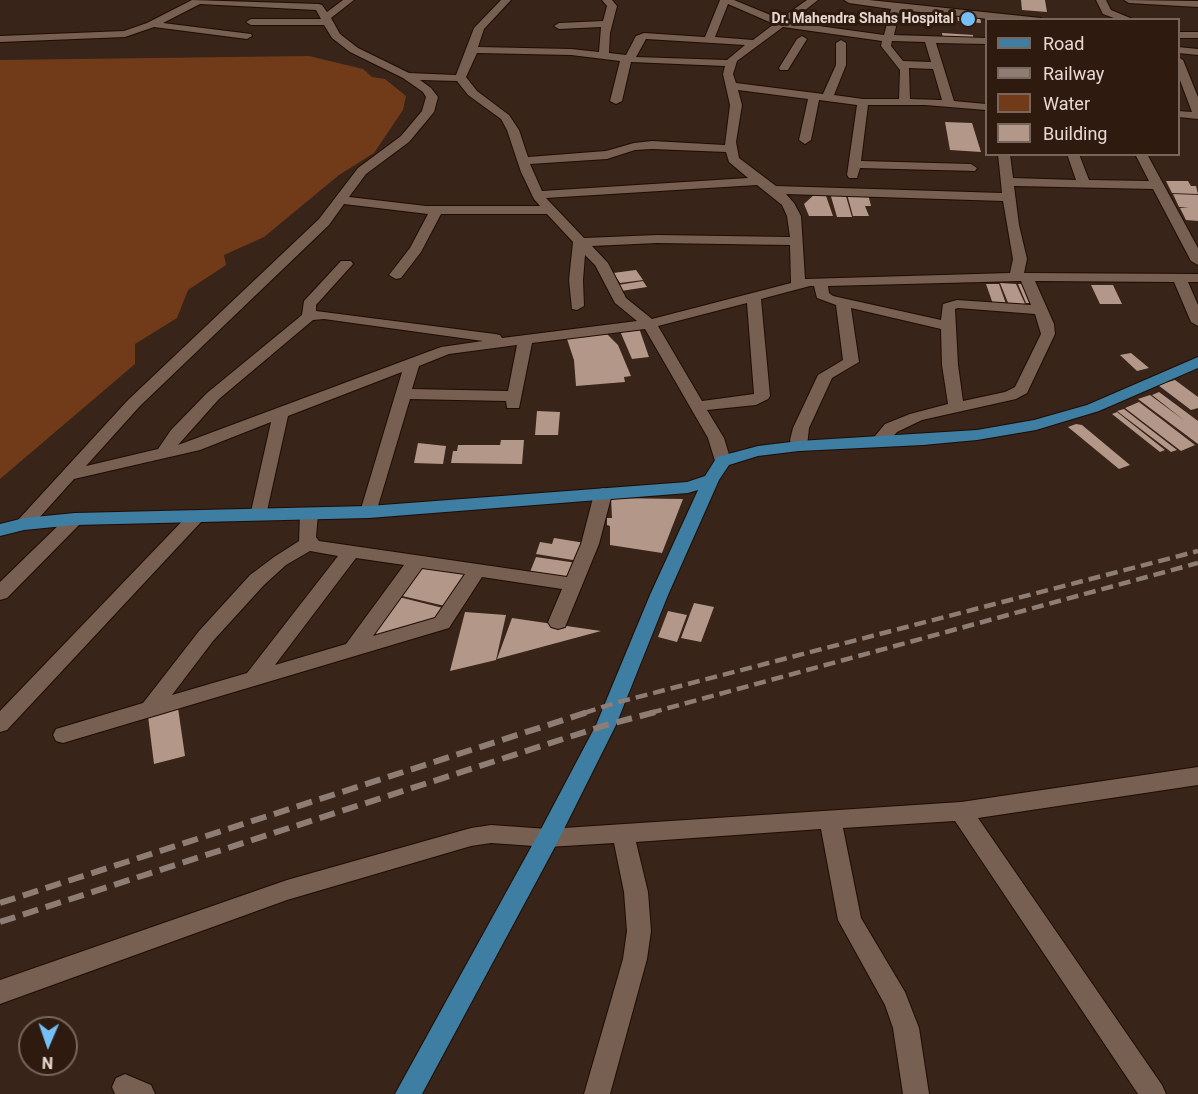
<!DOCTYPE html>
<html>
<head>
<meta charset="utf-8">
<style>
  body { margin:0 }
  #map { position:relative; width:1198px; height:1094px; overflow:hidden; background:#382418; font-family:Roboto,sans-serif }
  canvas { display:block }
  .legend { position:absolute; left:985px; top:18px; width:195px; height:138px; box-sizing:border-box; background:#2e1a0f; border:2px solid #78665d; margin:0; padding:8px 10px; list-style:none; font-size:18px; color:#e7d9d2 }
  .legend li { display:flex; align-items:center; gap:12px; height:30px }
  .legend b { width:30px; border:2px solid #78665d }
  .north { position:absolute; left:18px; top:1016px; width:60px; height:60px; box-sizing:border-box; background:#2e1a0f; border:2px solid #78665d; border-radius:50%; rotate:182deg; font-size:16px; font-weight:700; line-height:24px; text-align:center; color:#e7d9d2 }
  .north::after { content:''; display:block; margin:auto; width:21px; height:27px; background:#74c0f6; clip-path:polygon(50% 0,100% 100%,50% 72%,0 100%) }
</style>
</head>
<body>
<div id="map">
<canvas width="1198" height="1094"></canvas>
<ul class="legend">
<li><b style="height:8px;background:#3d7ea2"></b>Road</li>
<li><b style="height:8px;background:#8e7d74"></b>Railway</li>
<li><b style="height:16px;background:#713b1a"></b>Water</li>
<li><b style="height:16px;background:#b3988a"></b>Building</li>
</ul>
<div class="north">N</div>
</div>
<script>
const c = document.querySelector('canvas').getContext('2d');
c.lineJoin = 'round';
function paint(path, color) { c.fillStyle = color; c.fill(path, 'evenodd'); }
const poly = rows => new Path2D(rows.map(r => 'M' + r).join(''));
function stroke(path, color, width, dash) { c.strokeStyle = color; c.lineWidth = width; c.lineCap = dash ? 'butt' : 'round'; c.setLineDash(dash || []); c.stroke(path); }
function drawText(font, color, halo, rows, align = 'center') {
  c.font = font + ' Roboto,sans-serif'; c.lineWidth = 6; c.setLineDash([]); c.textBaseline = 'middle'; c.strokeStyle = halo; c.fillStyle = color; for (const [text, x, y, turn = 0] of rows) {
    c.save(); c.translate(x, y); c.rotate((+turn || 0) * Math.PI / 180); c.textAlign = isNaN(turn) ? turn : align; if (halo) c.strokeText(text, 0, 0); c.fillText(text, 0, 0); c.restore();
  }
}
paint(poly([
  [309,56,363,69,372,77,385,79,406,96,403,110,374,153,339,175,264,237,224,255,226,265,188,290,177,318,135,344,135,364,0,479,0,60]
]), '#713b1a');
paint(poly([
  [1021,0,1045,0,1047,12,1022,10],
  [957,15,980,16,981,23,958,21],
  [942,33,973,35,974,40,943,38],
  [945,122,972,123,981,152,950,150],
  [1166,181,1188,181,1191,186,1196,186,1198,194,1172,193],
  [816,193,825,193,833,216,809,216,804,204],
  [830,193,845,193,852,217,837,217],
  [847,194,868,194,871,206,865,206,869,216,853,216],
  [1173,194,1198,195,1198,221,1186,220,1180,208,1189,207,1179,207],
  [636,270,643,280,620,283,613,273],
  [643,281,647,287,621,291,618,285],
  [1000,283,1016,284,1026,306,1009,305],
  [986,284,999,284,1006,304,993,304],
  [1018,284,1026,284,1034,303,1026,303],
  [1091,285,1113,285,1122,304,1100,304],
  [639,328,649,357,632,359,620,331],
  [606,333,618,345,631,376,624,377,625,382,576,386,574,360,567,339],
  [1131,353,1149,368,1137,371,1120,355],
  [1175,380,1198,397,1198,408,1191,410,1158,385],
  [1159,392,1198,421,1198,444,1138,399,1150,395,1185,421,1152,395],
  [1139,402,1195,445,1181,451,1125,408],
  [1124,409,1177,450,1171,452,1117,411],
  [537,411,560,412,558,435,535,435],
  [1117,412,1165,450,1160,452,1112,414],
  [1076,424,1082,425,1130,465,1119,469,1068,427],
  [501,440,524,440,522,464,451,463,453,451,457,451,458,445,500,445],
  [418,443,446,446,443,464,414,463],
  [611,498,683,499,662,553,610,545,610,526,607,525,607,518,612,518],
  [554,538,585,543,579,561,536,554,540,542,552,544],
  [536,557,577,563,571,579,530,572],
  [418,563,464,574,445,606,398,595],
  [395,596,443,608,434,624,369,637],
  [694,603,714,607,701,642,681,638],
  [668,611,687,615,677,642,658,637],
  [465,612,506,615,496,660,450,671],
  [512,618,601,631,497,659],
  [178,708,185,756,154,764,148,716]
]), '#b3988a');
const minor = poly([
  [192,0,319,4,322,5,327,12,343,0,354,0,331,18,340,34,358,48,409,73,456,75,474,28,501,0,511,0,484,29,478,47,571,49,599,52,601,27,559,29,554,26,559,23,603,21,607,6,602,0,612,0,617,6,610,33,609,53,626,55,636,36,644,33,705,37,720,0,734,0,780,19,807,0,818,0,790,22,884,35,891,9,849,3,844,0,869,0,1041,18,1042,20,999,20,900,10,894,35,986,38,986,44,936,43,954,101,986,104,986,110,925,105,868,105,861,161,971,164,977,168,975,171,860,168,857,178,849,178,847,175,857,105,819,100,811,140,805,144,799,140,808,99,738,90,742,105,736,142,739,158,776,186,1002,193,998,154,1010,154,1013,178,1076,180,1067,154,1079,154,1089,180,1149,181,1135,154,1147,154,1198,248,1198,265,1191,261,1153,189,1014,186,1019,225,1027,259,1024,273,1198,274,1198,282,1188,282,1198,305,1198,326,1191,322,1174,282,1035,281,1054,324,1055,334,1027,393,1016,399,922,420,897,432,884,446,878,447,870,442,885,424,910,414,948,404,942,365,941,329,851,308,859,362,832,378,809,428,807,446,805,450,799,451,793,450,790,440,793,428,818,375,843,360,836,305,817,298,814,286,810,286,761,299,770,396,768,399,756,405,707,410,724,438,731,461,729,465,723,466,717,465,715,461,708,438,645,329,532,343,519,408,507,408,506,401,410,399,375,516,369,518,363,516,360,512,402,372,288,416,265,520,253,520,250,516,271,422,200,450,74,479,30,528,18,528,15,524,18,520,128,400,319,219,358,168,401,136,422,111,426,97,423,92,403,78,350,52,332,38,324,25,251,25,246,22,251,19,321,19,316,10,200,4,163,23,251,34,252,36,247,39,154,27,125,37,0,42,0,36,124,31,147,23,192,0],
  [728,4,774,24,753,40,715,37,728,4],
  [783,27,882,41,881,46,900,70,899,99,863,99,834,95,846,65,846,43,841,40,836,43,836,65,823,94,736,83,733,74,737,61,783,27],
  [646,39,745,45,727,60,636,57,646,39],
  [892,41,925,42,931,62,903,61,891,46,892,41],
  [477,53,571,55,620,61,610,101,616,104,622,101,631,62,725,66,723,74,730,105,725,145,652,141,634,143,606,151,528,157,519,130,509,115,477,91,466,77,477,53],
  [909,68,933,69,942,100,910,99,909,68],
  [420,80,457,81,468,95,501,119,507,130,521,172,534,199,540,206,426,206,349,197,366,174,409,142,434,112,438,97,431,88,420,80],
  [652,149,726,152,729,162,748,178,542,191,530,164,607,159,635,150,652,149],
  [757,185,782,205,787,216,790,237,657,235,584,238,546,198,757,185],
  [786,194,1003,201,1013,259,1010,273,805,279,801,216,794,203,786,194],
  [344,204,428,214,410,248,389,275,396,279,401,278,421,252,441,214,547,214,573,242,569,280,572,309,577,310,584,306,583,280,585,255,595,265,615,303,637,321,502,338,500,335,495,334,316,311,316,305,353,264,351,261,341,261,304,301,302,315,207,393,171,430,158,449,86,466,140,406,329,225,344,204],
  [657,243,790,245,791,283,652,319,626,298,608,263,592,246,657,243],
  [1021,281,1031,305,957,300,943,304,941,320,833,296,829,293,828,286,1021,281],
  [747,303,754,394,702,401,658,326,747,303],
  [958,308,1035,314,1041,334,1015,387,1005,392,963,401,958,365,955,309,958,308],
  [324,319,483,341,441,347,178,445,219,399,313,320,324,319],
  [517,345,508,391,412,389,419,366,449,354,517,345],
  [1096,0,1106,0,1111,10,1135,20,1119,20,1103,14,1096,0],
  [1124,0,1198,1,1198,7,1129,3,1124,0],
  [1178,32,1198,32,1198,38,1178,38,1178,32],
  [802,36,807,39,789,68,788,70,780,70,779,68,797,39,802,36],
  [1178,47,1198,49,1198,55,1178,53,1178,47],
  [1178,57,1183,60,1198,97,1198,119,1178,117,1178,111,1192,112,1178,75,1178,57],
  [603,488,609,490,612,494,599,544,565,627,558,629,551,627,548,622,562,589,482,577,449,628,63,743,56,741,53,735,56,729,143,703,199,631,250,575,274,557,299,541,300,514,303,510,309,508,315,510,318,514,316,537,319,541,567,577,581,544,594,494,597,490,603,488],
  [310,551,338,556,247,673,172,695,213,641,264,585,286,565,310,551],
  [356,558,404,565,346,644,275,665,356,558],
  [422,568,465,574,435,618,373,636,422,568],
  [195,512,201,514,204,518,201,522,7,730,0,732,0,711,189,514,195,512],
  [75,513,81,515,84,519,81,523,7,598,0,600,0,582,69,515,75,513],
  [1198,767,1198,785,978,818,1162,1085,1166,1094,1138,1094,955,821,843,828,861,918,905,992,919,1028,929,1094,903,1094,893,1028,885,1005,838,920,821,829,636,842,648,892,651,931,647,959,610,1094,584,1094,623,959,627,931,624,892,614,843,548,847,491,843,471,846,287,900,0,1004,0,980,287,880,471,828,491,825,548,829,961,802,1198,767],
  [125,1074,151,1085,155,1094,115,1094,112,1087,116,1078,125,1074]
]);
const major = poly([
  [1198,357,1198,368,1099,411,1036,430,977,440,923,445,799,451,758,456,729,465,719,480,668,595,616,725,556,845,422,1094,395,1094,540,831,596,725,650,595,698,490,688,493,369,518,75,525,24,530,0,536,0,524,24,518,75,513,369,506,687,482,705,476,717,457,758,446,799,441,977,430,1034,420,1087,405,1198,357]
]);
stroke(minor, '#1f0c03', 2);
stroke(major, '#1f0c03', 2);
paint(minor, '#775f52');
paint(major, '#3d7ea2');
stroke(poly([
  [584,713,615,703,1198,551],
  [650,713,1198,563]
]), '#8e7d74', 4.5, [12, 6]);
stroke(poly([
  [0,903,588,712],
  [0,922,606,725,656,712]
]), '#8e7d74', 6, [16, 8]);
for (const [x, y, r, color] of [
  [968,19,8,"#74c0f6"]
]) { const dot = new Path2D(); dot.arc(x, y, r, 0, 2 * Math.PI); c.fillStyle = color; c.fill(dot); stroke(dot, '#2e1a0f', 2); }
drawText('bold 14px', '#e7d9d2', '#2e1a0f', [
  ["Dr. Mahendra Shahs Hospital",954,19]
], 'right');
</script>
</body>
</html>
